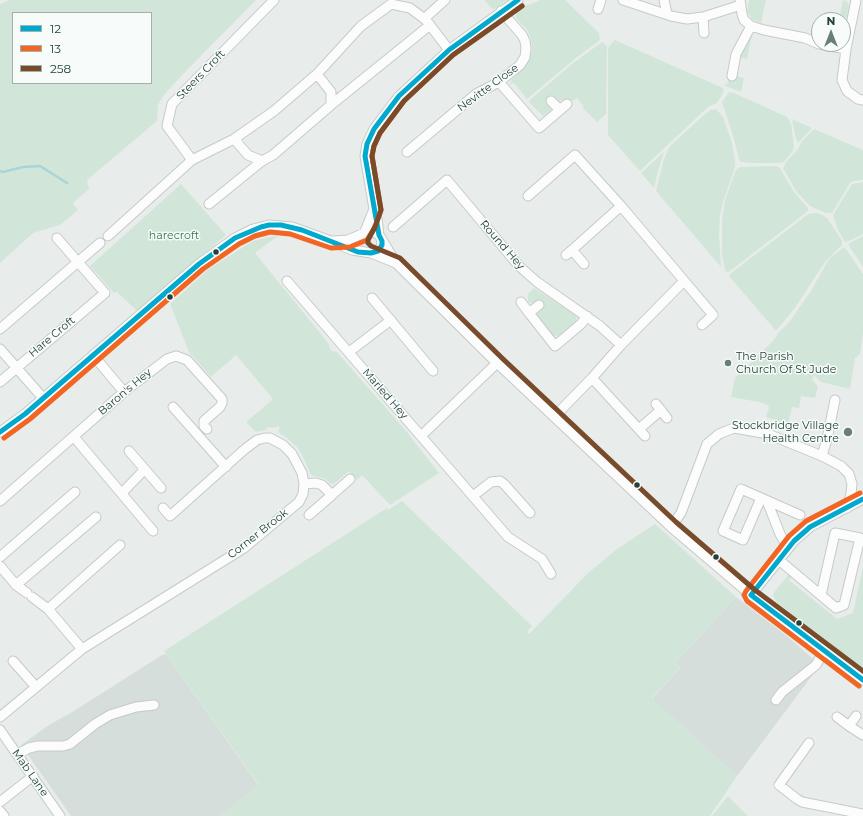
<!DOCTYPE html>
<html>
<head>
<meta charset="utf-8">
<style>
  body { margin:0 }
  #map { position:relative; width:863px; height:816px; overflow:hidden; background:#e8edeb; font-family:Montserrat,sans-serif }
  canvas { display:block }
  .legend { position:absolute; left:12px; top:12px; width:140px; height:72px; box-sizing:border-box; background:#f7fbf9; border:1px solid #a3b1ad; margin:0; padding:5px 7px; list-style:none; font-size:12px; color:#24423a }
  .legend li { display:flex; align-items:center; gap:8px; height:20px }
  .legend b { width:20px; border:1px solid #a3b1ad }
  .north { position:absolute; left:811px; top:12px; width:40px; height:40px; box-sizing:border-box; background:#f7fbf9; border:1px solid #a3b1ad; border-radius:50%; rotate:0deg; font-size:11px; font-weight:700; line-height:16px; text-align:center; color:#24423a }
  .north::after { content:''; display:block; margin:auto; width:14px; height:18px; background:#697e78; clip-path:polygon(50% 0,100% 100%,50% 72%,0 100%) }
</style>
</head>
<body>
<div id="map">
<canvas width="863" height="816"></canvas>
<ul class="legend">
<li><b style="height:5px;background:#00a9ce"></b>12</li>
<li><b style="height:5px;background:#f26522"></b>13</li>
<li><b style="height:5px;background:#7a4b2a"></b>258</li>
</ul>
<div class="north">N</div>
</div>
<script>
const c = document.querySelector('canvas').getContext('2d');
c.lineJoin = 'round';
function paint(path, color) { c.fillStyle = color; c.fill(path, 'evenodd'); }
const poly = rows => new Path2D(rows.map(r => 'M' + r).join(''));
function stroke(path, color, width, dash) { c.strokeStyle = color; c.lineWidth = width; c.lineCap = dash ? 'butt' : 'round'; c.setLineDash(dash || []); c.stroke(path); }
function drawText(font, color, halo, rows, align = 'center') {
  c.font = font + ' Montserrat,sans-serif'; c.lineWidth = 3; c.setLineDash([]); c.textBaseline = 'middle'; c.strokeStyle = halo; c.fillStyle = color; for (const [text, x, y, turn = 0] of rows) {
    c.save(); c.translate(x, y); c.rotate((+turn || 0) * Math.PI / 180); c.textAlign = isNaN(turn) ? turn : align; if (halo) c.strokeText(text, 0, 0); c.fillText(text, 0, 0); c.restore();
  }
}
paint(poly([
  [736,597,788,637,820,665,737,776,652,699,680,668,675,663],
  [166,654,259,786,220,816,71,816,21,745,49,725,74,711,162,655]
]), '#d6dedb');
paint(poly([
  [10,0,256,0,183,74,164,95,158,105,157,121,87,180,89,189,73,203,78,210,60,225,33,233,0,263,0,4],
  [13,13,151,13,151,83,13,83],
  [486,0,508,0,493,10,485,1],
  [540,0,565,0,599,33,600,40,576,58,527,99,514,83,510,85,510,84,512,79,527,64,532,51,531,39,527,30,516,18,516,13,520,7,534,3],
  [749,0,766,0,761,23,752,19,748,13,747,11],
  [843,0,847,2,849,6,843,36,843,20,839,20],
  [749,34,752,35,747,59,739,57],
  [615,40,723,88,724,91,717,103,708,107,640,171,608,135,608,51,609,46],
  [602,42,607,46,606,114,597,122,583,108,584,107,577,98,569,103,565,99,559,101,552,95,547,100,551,107,550,111,543,116,529,102,531,99,572,64],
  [736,76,744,78,741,92,723,85,727,84,729,77],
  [729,92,734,93,787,117,791,124,794,147,792,152,784,162,776,163,750,163,741,162,739,159,734,139,722,102],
  [716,109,723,117,727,128,732,143,735,161,735,167,723,202,720,215,719,234,721,267,656,191,664,159,670,146,705,114,711,110],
  [792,119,812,128,798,143,795,135],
  [814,129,863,150,863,180,854,181,850,183,832,213,826,213,810,206,796,191,783,168,786,162,798,149,802,141],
  [664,152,658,171,654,188,641,173],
  [776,166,780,168,794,192,808,208,808,211,730,271,726,273,722,256,722,221,725,200,735,172,737,169,741,167],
  [863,182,863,234,849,241,845,242,838,230,833,215,852,184],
  [181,184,226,235,137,311,117,292,114,293,90,266],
  [817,213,824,216,828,219,842,241,842,245,825,262,795,308,776,331,729,276,730,274,808,214],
  [279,235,255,253,329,344,330,349,332,351,337,352,406,431,439,473,390,505,362,475,357,480,349,471,334,484,331,484,324,478,313,476,310,474,306,463,298,448,287,438,280,434,278,430,280,429,278,426,276,428,268,427,265,430,256,432,246,422,273,399,236,355,211,377,189,352,170,304,209,269,253,241],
  [863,236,863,267,848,244],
  [843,248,846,249,863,274,863,333,860,354,855,358,850,389,821,382,814,375,812,380,818,386,815,398,801,396,799,408,792,407,788,425,766,417,769,408,768,405,759,402,731,397,735,378,774,340,778,333,790,321,811,291,826,264,831,257],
  [534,288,577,316,576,322,560,335,555,336,551,334,537,317,537,314,539,310,534,304,528,302,528,294],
  [402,501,532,626,527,632,529,634,588,573,617,549,655,524,736,597,675,663,680,668,652,698,737,776,710,816,220,816,259,785,164,651,387,508,388,510],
  [863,567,863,668,816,635,776,601,773,595,775,591,790,573,793,575,789,580,837,619,853,613],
  [728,796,748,816,712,816]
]), '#d1e6d8');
stroke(poly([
  [0,171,3,172,23,167,40,166,67,183]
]), '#a9d4db', 2.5);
const minor = poly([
  [623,0,671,16,687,19,703,17,741,5],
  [664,0,667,14],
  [740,0,742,14,744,20,751,26,764,30,805,38,819,44],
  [856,0,846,49,842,80,847,91,858,99,863,100],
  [598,9,601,0],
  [703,17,704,33],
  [425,18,445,0],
  [820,44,846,49],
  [732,76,736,54,751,26],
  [499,82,539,128,560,110],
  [551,101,560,110,567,104],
  [331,105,430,25],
  [234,139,248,155,262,161,273,155,331,105,331,92,317,74],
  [407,152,476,94,499,82,520,65,525,57,526,48,525,41,522,35,501,11],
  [192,160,167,126,172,104,274,0],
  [528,196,575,155,621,206,713,315,702,325],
  [209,204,262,161],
  [393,227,447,180,519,266,537,282,600,326,621,345],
  [364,234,374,209],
  [379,235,377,219,374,209,365,156,367,144,374,129,399,96,449,50,518,0],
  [108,236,192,160,234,139,274,111,317,74,361,26,391,4,410,8,426,20,449,50],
  [381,238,396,263,497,363,671,527,751,595,863,680],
  [334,241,348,240,367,232,374,232,379,235,381,238,382,245,378,251,371,253],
  [572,250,621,206],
  [566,255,572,250,584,264],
  [287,281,508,537,542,559,551,574],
  [372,298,433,371],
  [521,302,529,313,539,305],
  [529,313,555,346,581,324,587,316],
  [0,329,100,243],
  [0,349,43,398],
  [349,352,391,320],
  [93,355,124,392],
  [592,378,645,436],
  [0,382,105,293,57,238],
  [656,404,667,418],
  [173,407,226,467],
  [554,417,592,378,621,345,684,281],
  [639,429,661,410],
  [0,432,25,414,199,264,235,238,253,229,269,225,292,227,331,241,352,250,371,253,396,263],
  [421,436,497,363],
  [74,437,153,531],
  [129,451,161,488],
  [822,456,827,439,835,400],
  [304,484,316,483,322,485,332,495,309,515],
  [122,493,144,470],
  [332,495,350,479],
  [473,496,491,482,500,481,504,484,530,513],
  [761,498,743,540,723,531,741,489,800,515],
  [0,501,124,392,167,359,176,356,187,360,222,399,222,403,220,407,204,421,204,426,207,429],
  [767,501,780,534,788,548],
  [671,527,681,513,707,444,719,434,734,428,768,434,822,456,841,466,849,474,852,484,851,494,847,508],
  [0,557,75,492],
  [779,560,836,608,844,605,860,538,835,533,821,595],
  [0,566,16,585,27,593],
  [16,585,96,517],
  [751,595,794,541,810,527,863,499],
  [32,597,48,609,82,649],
  [48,609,120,545],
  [13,661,36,687],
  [776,700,782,692,816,665,824,651],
  [0,717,82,649,244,548,299,502,303,494,304,484,302,473,292,454,283,445,270,438,265,438,257,440,245,449,170,516,163,508],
  [837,717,849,726,856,716],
  [849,726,863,735],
  [0,730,60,816],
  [809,743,779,785,797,799,802,802,863,814],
  [18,754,29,748,38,746,63,746,70,744,95,724,110,715,136,707,154,705],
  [0,802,33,776],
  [0,811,4,816]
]);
stroke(minor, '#c5cac8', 11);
stroke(minor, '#fcfcfc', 9);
stroke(poly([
  [0,432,25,414,199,264,235,238,261,227,269,225,281,225,302,230,358,252,371,253,378,251,382,245,382,241,379,235,365,156,367,144,374,129,399,96,449,50,518,0],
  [863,499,810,527,794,541,751,595,863,680]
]), '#00a9ce', 5);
stroke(poly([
  [4,438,30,419,203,269,239,244,255,236,270,232,290,234,331,248,350,247,367,240,375,227,381,210,372,156,374,146,380,133,404,101,453,55,522,6],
  [859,686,747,601,744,595,746,591,789,536,806,521,860,493]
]), '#f26522', 5);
stroke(poly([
  [522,6,453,55,404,101,380,133,374,146,372,156,381,210,375,227,368,240,368,243,371,246,400,258,502,358,676,522,755,590,863,671]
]), '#7a4b2a', 5);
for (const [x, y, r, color] of [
  [216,252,3.5,"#24423a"],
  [170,297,3.5,"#24423a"],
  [728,363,4,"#697e78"],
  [848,432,5,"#697e78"],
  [637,485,3.5,"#24423a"],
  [716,557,3.5,"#24423a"],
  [799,623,3.5,"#24423a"]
]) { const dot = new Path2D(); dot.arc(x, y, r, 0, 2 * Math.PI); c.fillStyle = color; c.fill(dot); stroke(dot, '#f7fbf9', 1.5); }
drawText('11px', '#24423a', '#f7fbf9', [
  ["Steers Croft",201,75,-46],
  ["Nevitte Close",488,88,-36],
  ["Round Hey",502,245,49],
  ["Hare Croft",52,337,-40],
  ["Baron's Hey",125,392,-40],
  ["Marled Hey",385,394,49],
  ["Corner Brook",258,534,-38],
  ["Mab Lane",30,773,55]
]);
drawText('11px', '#2d7a4b', '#f7fbf9', [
  ["harecroft",174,236]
]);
drawText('11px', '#24423a', '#f7fbf9', [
  ["The Parish",736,357],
  ["Church Of St Jude",736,370],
  ["Stockbridge Village",839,426,"right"],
  ["Health Centre",839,439,"right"]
], 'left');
</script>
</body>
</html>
